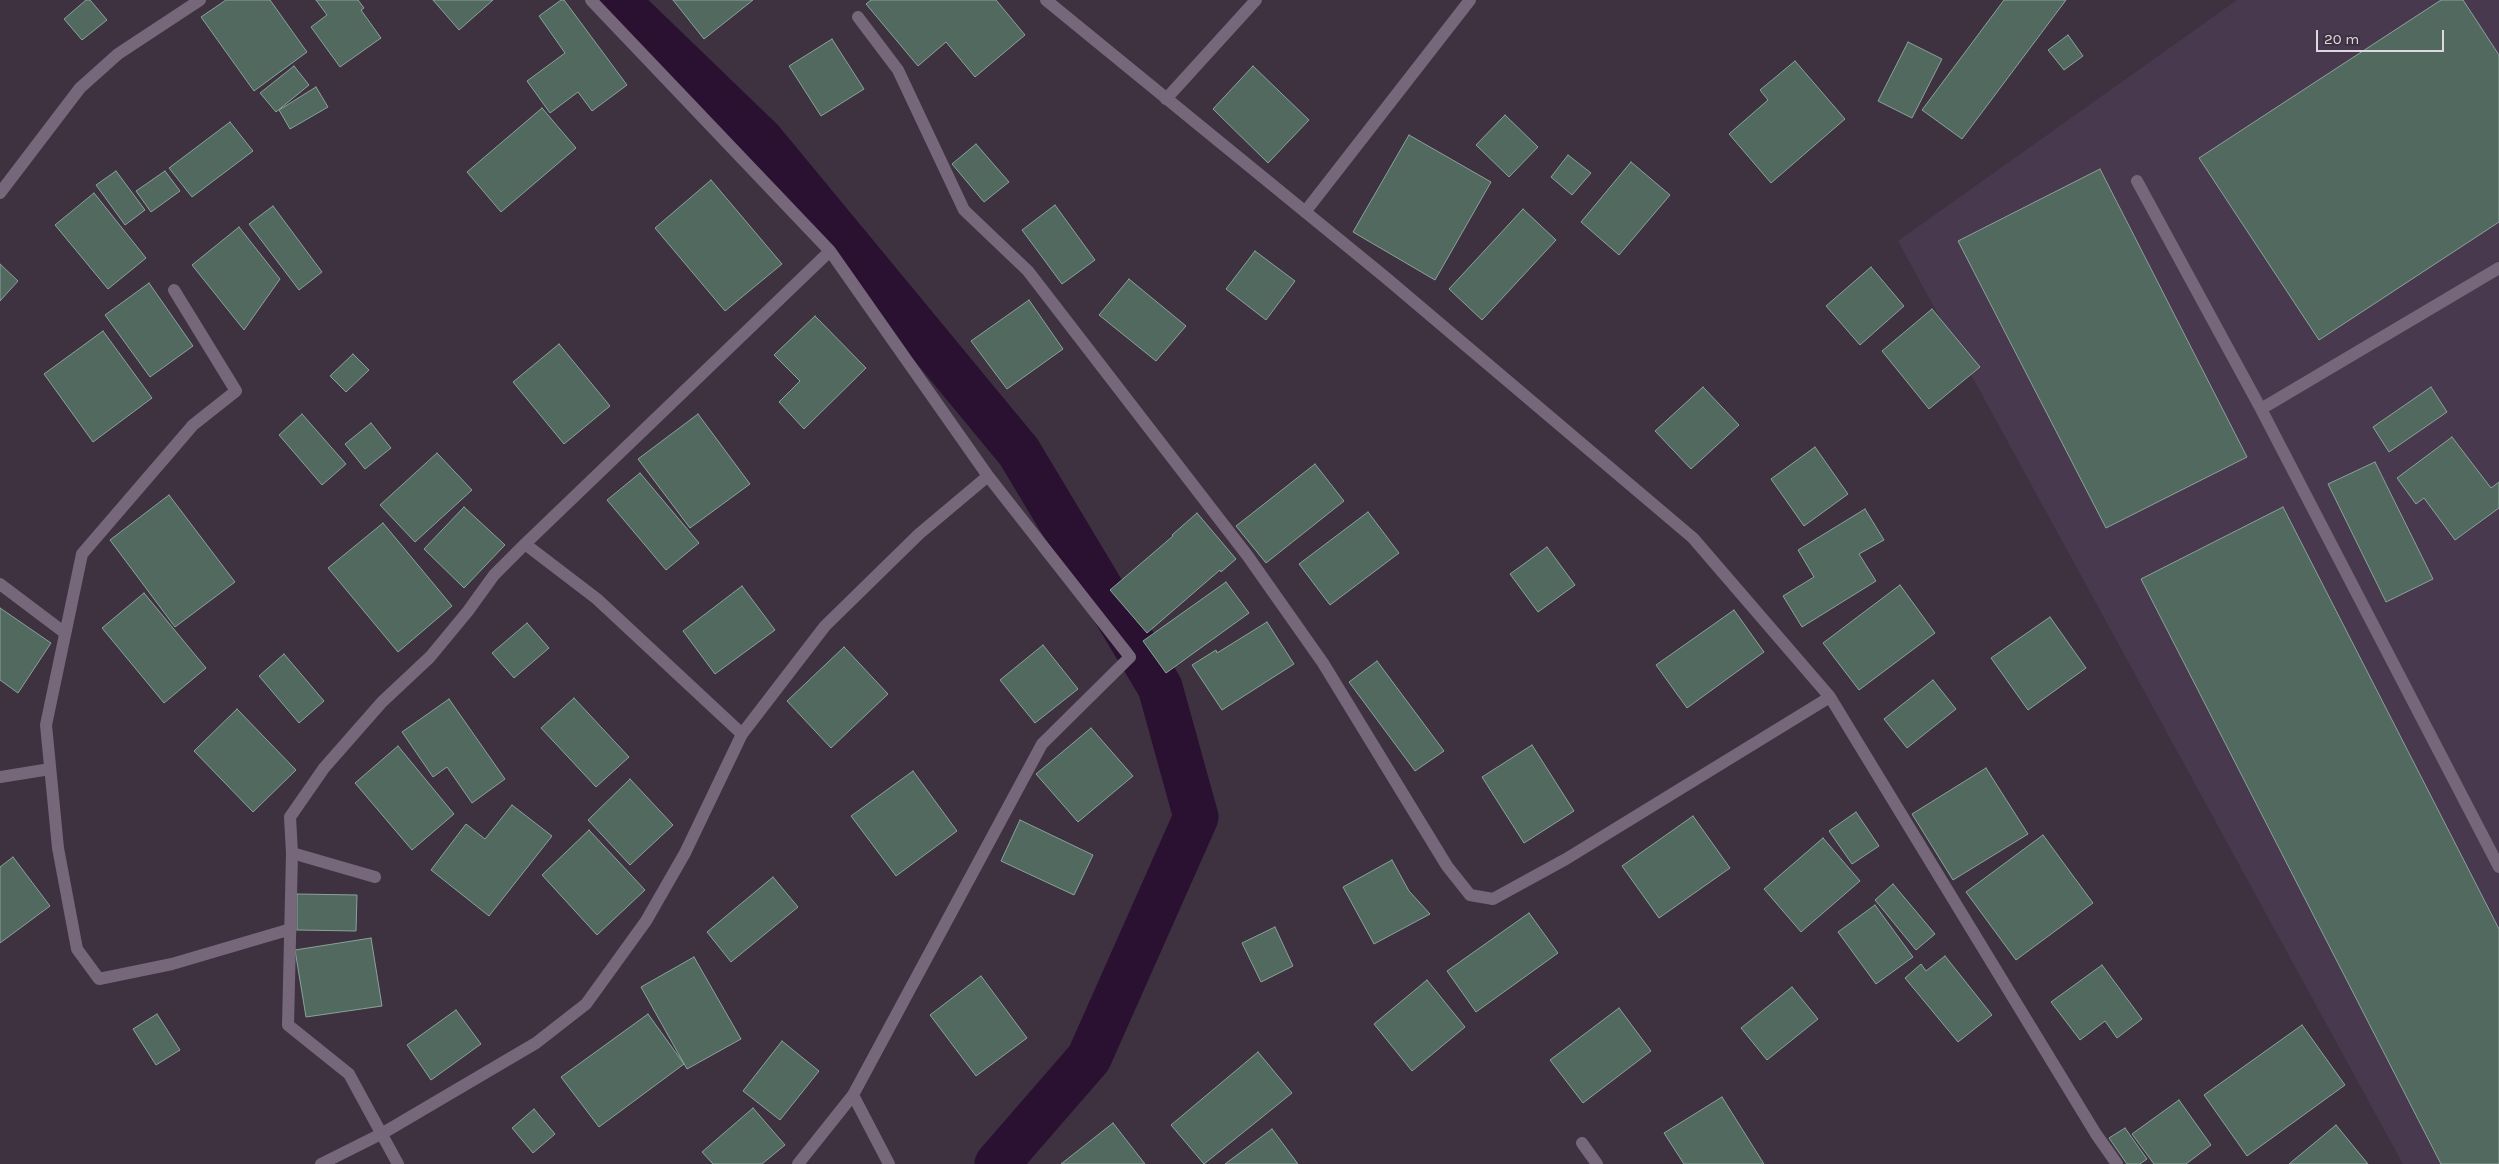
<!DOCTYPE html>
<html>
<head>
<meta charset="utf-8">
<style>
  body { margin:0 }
  #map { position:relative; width:2499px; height:1164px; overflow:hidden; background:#3e3241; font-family:Karla,sans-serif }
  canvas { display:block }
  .scale { position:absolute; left:2316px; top:30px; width:128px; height:22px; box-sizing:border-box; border:2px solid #ded7e0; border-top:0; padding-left:6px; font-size:15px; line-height:18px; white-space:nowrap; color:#ded7e0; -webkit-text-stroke:4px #3e3241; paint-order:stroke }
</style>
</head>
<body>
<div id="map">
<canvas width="2499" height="1164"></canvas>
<div class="scale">20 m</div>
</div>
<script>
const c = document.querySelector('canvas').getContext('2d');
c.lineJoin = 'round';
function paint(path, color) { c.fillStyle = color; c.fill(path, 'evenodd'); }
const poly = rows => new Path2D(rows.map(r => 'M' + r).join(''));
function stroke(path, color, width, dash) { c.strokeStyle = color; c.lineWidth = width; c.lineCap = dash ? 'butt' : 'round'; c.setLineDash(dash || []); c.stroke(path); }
paint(poly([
  [2237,0,2499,0,2499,1164,2403,1164,1898,241]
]), '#49394e');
stroke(poly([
  [616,0,762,141,1019,452,1160,687,1196,817,1089,1058,997,1164]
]), '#2a1132', 45);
const building = poly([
  [86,0,90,0,107,20,82,40,64,19,86,0],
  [226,0,270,0,307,52,254,91,201,17,226,0],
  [316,0,358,0,364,8,361,10,381,38,340,67,311,27,327,15,316,0],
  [433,0,493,0,459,30,433,0],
  [561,0,564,0,627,85,592,111,578,92,550,113,527,81,565,53,539,16,561,0],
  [673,0,753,0,704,39,673,0],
  [871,0,996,0,1025,35,975,77,946,42,918,66,866,4,871,0],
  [2004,0,2066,0,1962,139,1922,110,2004,0],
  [2441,0,2463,0,2499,55,2499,222,2319,340,2199,158,2441,0],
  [2068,35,2083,56,2064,70,2048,50,2068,35],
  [832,39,864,89,821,116,789,66,832,39],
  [1908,42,1942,59,1912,118,1878,101,1908,42],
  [1795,61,1845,119,1771,183,1729,134,1768,100,1760,90,1795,61],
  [294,66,309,85,276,112,260,93,294,66],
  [1253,66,1309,120,1268,163,1213,109,1253,66],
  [316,87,328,107,290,129,279,110,316,87],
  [542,108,576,148,501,212,467,172,542,108],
  [1505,115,1538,147,1509,177,1476,145,1505,115],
  [230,122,253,151,192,197,169,168,230,122],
  [1409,135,1491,182,1435,280,1353,232,1409,135],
  [976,144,1009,182,984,202,952,164,976,144],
  [1568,155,1591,173,1572,195,1551,177,1568,155],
  [1631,162,1670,195,1619,255,1581,222,1631,162],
  [2100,169,2247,457,2106,528,1958,241,2100,169],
  [116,171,145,210,125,225,96,185,116,171],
  [165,171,180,191,151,212,136,191,165,171],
  [711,180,782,264,725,311,655,228,711,180],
  [94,193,146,258,108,289,55,225,94,193],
  [1055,205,1095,260,1062,284,1022,230,1055,205],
  [273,206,322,272,299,290,249,224,273,206],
  [1523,209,1556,240,1482,320,1449,289,1523,209],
  [239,227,280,279,244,330,192,265,239,227],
  [1255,251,1295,281,1266,320,1226,289,1255,251],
  [0,264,18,281,0,301,0,264],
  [1871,267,1904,306,1860,345,1826,306,1871,267],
  [1129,279,1186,326,1156,361,1099,315,1129,279],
  [149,283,193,346,150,377,105,315,149,283],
  [1029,300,1063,349,1007,389,971,341,1029,300],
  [1932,309,1980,367,1929,409,1882,351,1932,309],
  [815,316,866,368,804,429,779,402,800,381,774,355,815,316],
  [103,331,152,398,93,442,44,374,103,331],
  [559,344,610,406,564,444,513,382,559,344],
  [353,354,369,370,346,392,330,376,353,354],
  [1703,387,1739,425,1691,469,1655,431,1703,387],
  [2431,387,2447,412,2389,452,2373,427,2431,387],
  [302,414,346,464,322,485,279,435,302,414],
  [698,414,750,484,690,528,638,459,698,414],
  [371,423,391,448,365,469,345,444,371,423],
  [2452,437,2491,488,2499,482,2499,508,2455,540,2424,498,2416,504,2397,478,2452,437],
  [1815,447,1848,494,1804,526,1771,479,1815,447],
  [437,453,472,490,415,542,380,505,437,453],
  [2375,462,2433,579,2386,602,2328,484,2375,462],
  [1315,464,1344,501,1266,563,1236,526,1315,464],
  [640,473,699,543,666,570,607,500,640,473],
  [169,495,235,582,175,627,110,540,169,495],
  [464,507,505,545,464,588,424,549,464,507],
  [2283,507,2499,929,2499,1164,2441,1164,2141,579,2283,507],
  [1865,509,1884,540,1859,554,1876,581,1802,627,1783,596,1814,577,1798,550,1865,509],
  [1368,512,1399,553,1330,605,1299,564,1368,512],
  [1197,513,1236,559,1221,572,1220,570,1147,633,1110,590,1173,536,1172,535,1197,513],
  [383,523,452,606,398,652,328,568,383,523],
  [1547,547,1575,585,1538,612,1510,574,1547,547],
  [1226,582,1249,613,1166,673,1143,641,1226,582],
  [1900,585,1935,633,1859,690,1823,643,1900,585],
  [742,586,775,630,715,674,683,631,742,586],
  [144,593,206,668,164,703,102,628,144,593],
  [0,608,51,643,18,693,0,680,0,608],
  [1734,610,1764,652,1687,708,1656,665,1734,610],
  [2050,617,2086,668,2028,710,1991,658,2050,617],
  [1267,622,1294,664,1222,710,1192,665,1216,650,1217,653,1267,622],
  [527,623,549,648,514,678,492,653,527,623],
  [1043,645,1078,689,1035,723,1000,680,1043,645],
  [844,647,888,694,831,748,787,701,844,647],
  [284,654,324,701,299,723,259,676,284,654],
  [1377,661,1444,751,1415,771,1349,682,1377,661],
  [1933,680,1956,709,1907,748,1884,719,1933,680],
  [574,698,629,757,596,787,541,728,574,698],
  [449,699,505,779,472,803,447,767,433,777,402,732,449,699],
  [237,709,296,770,253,812,194,751,237,709],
  [1091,728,1133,776,1078,822,1036,774,1091,728],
  [1532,745,1574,811,1524,843,1482,777,1532,745],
  [398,746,454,814,412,850,355,783,398,746],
  [1986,768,2028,834,1953,880,1912,814,1986,768],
  [913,771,957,831,896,876,851,816,913,771],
  [630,779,673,825,630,865,588,820,630,779],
  [512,805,552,836,489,916,431,870,466,824,485,839,512,805],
  [1856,812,1879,846,1852,864,1829,831,1856,812],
  [1693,816,1730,868,1659,918,1622,866,1693,816],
  [1020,820,1093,855,1074,895,1001,861,1020,820],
  [589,830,645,890,597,935,542,875,589,830],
  [2043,835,2093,903,2016,960,1966,892,2043,835],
  [1823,838,1860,881,1801,932,1764,889,1823,838],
  [13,857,50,906,0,943,0,867,13,857],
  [1392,860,1409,891,1430,914,1374,944,1343,887,1392,860],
  [773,877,798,907,731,962,707,932,773,877],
  [1893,884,1935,934,1916,950,1875,900,1893,884],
  [297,894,357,895,356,931,297,930,297,894],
  [1875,905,1913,957,1876,984,1838,932,1875,905],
  [1529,913,1558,953,1476,1012,1447,971,1529,913],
  [1275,927,1293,966,1261,982,1242,943,1275,927],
  [371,938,382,1006,306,1017,295,950,371,938],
  [1945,956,1992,1015,1958,1042,1905,978,1921,964,1926,971,1945,956],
  [694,957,741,1039,687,1069,641,987,694,957],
  [2102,965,2142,1019,2117,1038,2105,1021,2080,1040,2051,1002,2102,965],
  [981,976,1027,1038,976,1076,930,1015,981,976],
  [1427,980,1465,1027,1412,1071,1374,1024,1427,980],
  [1792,987,1818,1019,1767,1060,1741,1028,1792,987],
  [1619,1008,1651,1051,1583,1103,1550,1060,1619,1008],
  [456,1010,481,1044,431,1080,407,1045,456,1010],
  [157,1014,180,1050,156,1065,133,1029,157,1014],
  [648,1014,684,1064,599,1127,561,1077,648,1014],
  [2302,1025,2345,1085,2247,1156,2204,1095,2302,1025],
  [782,1041,819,1071,780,1120,743,1091,782,1041],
  [1258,1052,1292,1093,1204,1164,1171,1125,1258,1052],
  [1722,1097,1764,1164,1684,1164,1664,1133,1722,1097],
  [2179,1100,2211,1145,2186,1164,2154,1164,2132,1134,2179,1100],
  [753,1108,785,1145,762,1164,713,1164,702,1152,753,1108],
  [534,1109,555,1134,533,1153,512,1128,534,1109],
  [1113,1123,1145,1164,1061,1164,1113,1123],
  [2336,1125,2368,1164,2289,1164,2336,1125],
  [2125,1128,2147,1159,2140,1164,2127,1164,2109,1138,2125,1128],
  [1272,1129,1298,1164,1225,1164,1272,1129]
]);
paint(building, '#526960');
stroke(building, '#8aa299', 1);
stroke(poly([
  [591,0,830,251,988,476,1130,657,1042,744,853,1095],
  [1046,0,1385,277,1693,538,1830,697,2096,1134,2117,1164],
  [858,17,898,70,964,210,1028,271,1247,555,1323,663,1447,866,1470,895,1493,899,1566,859,1830,697],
  [1166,99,1256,0],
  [2137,181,2261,409],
  [0,193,80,88,118,54,200,0],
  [1305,212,1470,0],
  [2499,268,2261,409,2499,867],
  [174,290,236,391,193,425,82,554,46,725,58,848,77,949,99,979,172,964,291,929],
  [525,544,830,251],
  [0,584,65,633],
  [0,777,50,769],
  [292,853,288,1025,349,1074,398,1164],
  [375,877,292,853,290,817,324,768,382,702,430,657,468,611,494,575,525,544,597,599,742,734],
  [1582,1143,1597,1164],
  [321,1164,383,1133,536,1043,586,1004,646,921,685,853,742,734,825,626,919,534,988,476],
  [798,1164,853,1095,889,1164]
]), '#76687a', 12);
</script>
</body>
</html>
